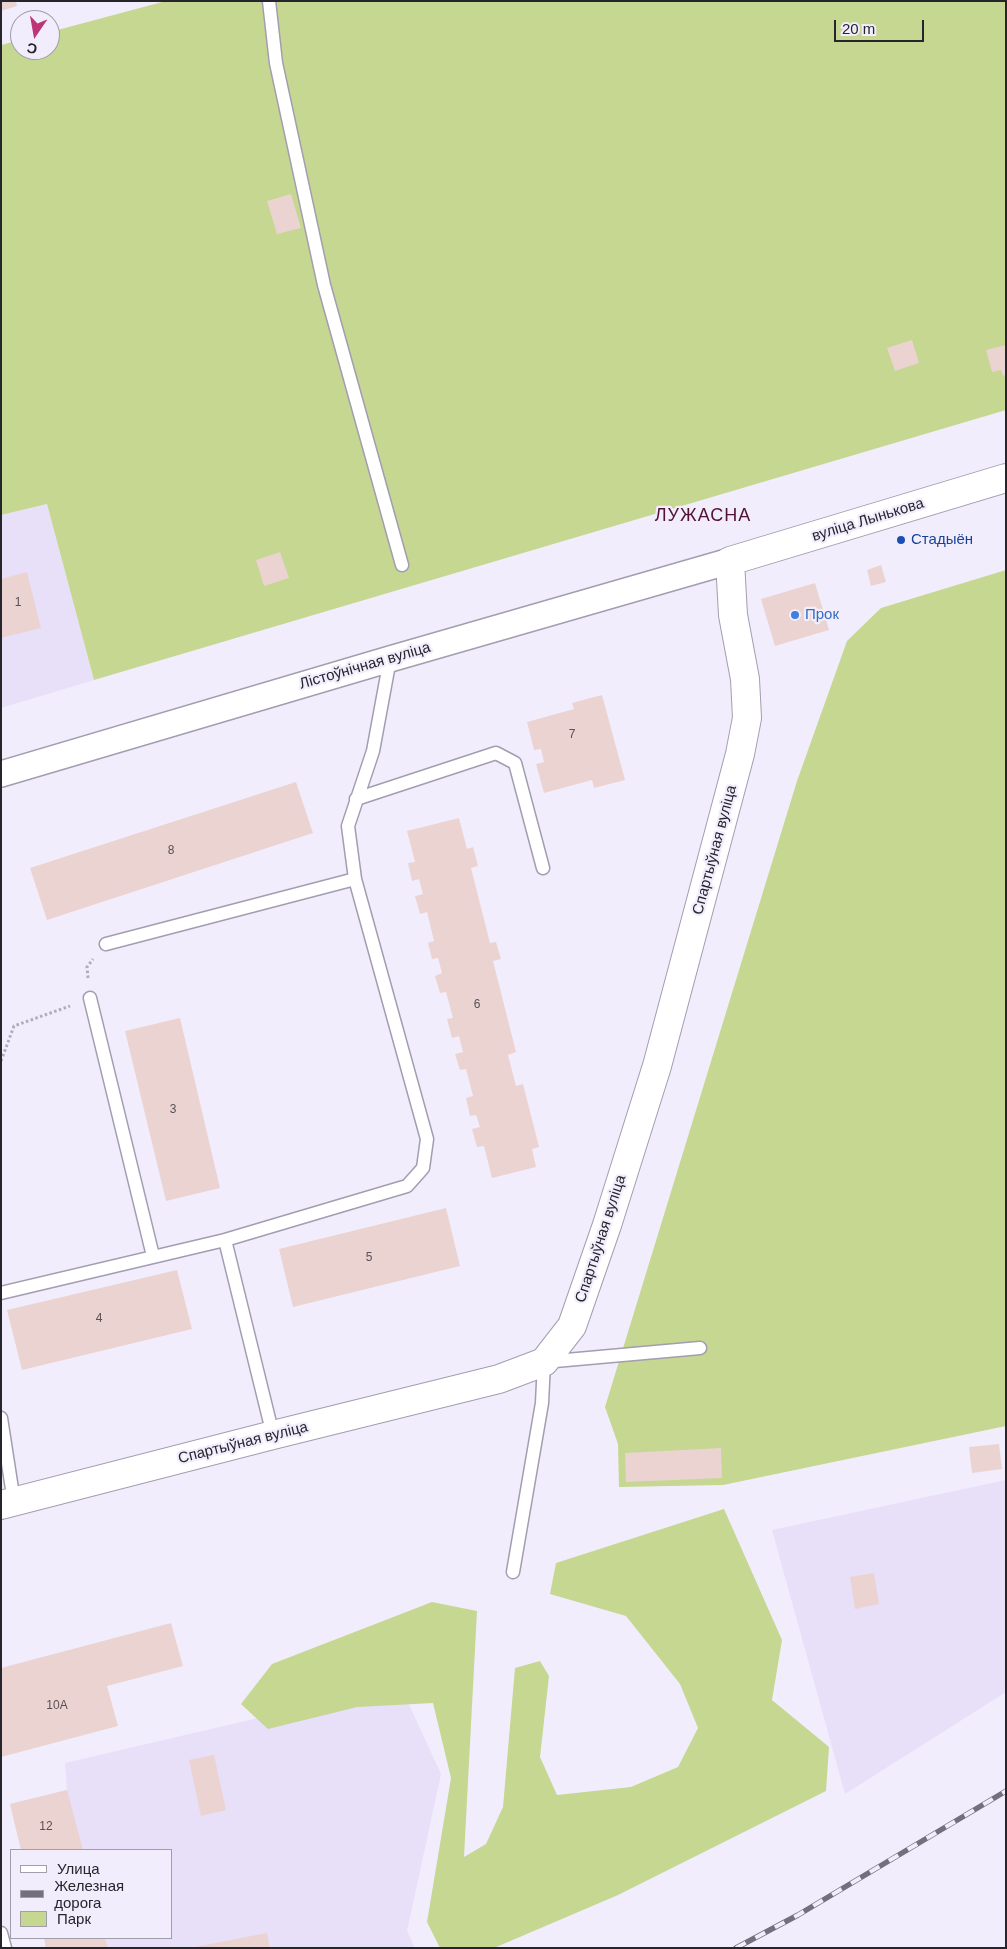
<!DOCTYPE html>
<html>
<head>
<meta charset="utf-8">
<style>
  body { margin:0 }
  #map { position:relative; width:1007px; height:1949px; overflow:hidden; background:#f2edfd; font-family:Helvetica,sans-serif }
  canvas { display:block }
  .frame { position:absolute; inset:0; border:2px solid #27252c; pointer-events:none }
  .legend { position:absolute; left:10px; top:1849px; width:162px; height:90px; box-sizing:border-box; background:#f2edfd; border:1px solid #a19da9; margin:0; padding:6px 9px; list-style:none; font-size:15px; color:#27252c }
  .legend li { display:flex; align-items:center; gap:10px; height:25px }
  .legend b { width:25px; border:1px solid #a19da9 }
  .north { position:absolute; left:10px; top:10px; width:50px; height:50px; box-sizing:border-box; background:#f2edfd; border:1px solid #a19da9; border-radius:50%; rotate:192deg; font-size:14px; font-weight:700; line-height:20px; text-align:center; color:#27252c }
  .north::after { content:''; display:block; margin:auto; width:18px; height:22px; background:#bc3576; clip-path:polygon(50% 0,100% 100%,50% 72%,0 100%) }
  .scale { position:absolute; left:834px; top:20px; width:90px; height:22px; box-sizing:border-box; border:2px solid #27252c; border-top:0; padding-left:6px; font-size:15px; line-height:18px; white-space:nowrap; color:#27252c; -webkit-text-stroke:4px #f2edfd; paint-order:stroke }
</style>
</head>
<body>
<div id="map">
<canvas width="1007" height="1949"></canvas>
<div class="frame"></div>
<ul class="legend">
<li><b style="height:6px;background:#fff"></b>Улица</li>
<li><b style="height:6px;background:#74707b"></b>Железная дорога</li>
<li><b style="height:14px;background:#c5d790"></b>Парк</li>
</ul>
<div class="north">С</div>
<div class="scale">20 m</div>
</div>
<script>
const c = document.querySelector('canvas').getContext('2d');
c.lineJoin = 'round';
function paint(path, color) { c.fillStyle = color; c.fill(path, 'evenodd'); }
const poly = rows => new Path2D(rows.map(r => 'M' + r).join(''));
function stroke(path, color, width, dash) { c.strokeStyle = color; c.lineWidth = width; c.lineCap = dash ? 'butt' : 'round'; c.setLineDash(dash || []); c.stroke(path); }
function drawText(font, color, halo, rows, align = 'center') {
  c.font = font + ' Helvetica,sans-serif'; c.lineWidth = 4.5; c.setLineDash([]); c.textBaseline = 'middle'; c.strokeStyle = halo; c.fillStyle = color; for (const [text, x, y, turn = 0] of rows) {
    c.save(); c.translate(x, y); c.rotate((+turn || 0) * Math.PI / 180); c.textAlign = isNaN(turn) ? turn : align; if (halo) c.strokeText(text, 0, 0); c.fillText(text, 0, 0); c.restore();
  }
}
paint(poly([
  [47,504,94,680,1,708,1,515],
  [1006,1480,1006,1692,845,1794,772,1530],
  [400,1685,441,1774,407,1931,415,1948,46,1948,44,1938,171,1938,171,1850,21,1850,10,1804,67,1790,65,1763]
]), '#e8dff9');
paint(poly([
  [166,1,1006,1,1006,410,94,680,47,504,1,515,1,45,20,40,20,50,50,50,50,32],
  [1006,570,1006,1426,723,1485,619,1487,618,1444,605,1407,797,781,847,641,881,608],
  [724,1509,782,1640,772,1700,829,1747,826,1791,618,1895,494,1948,440,1948,427,1922,451,1778,433,1703,357,1707,268,1729,241,1704,272,1664,432,1602,477,1611,464,1857,486,1844,503,1807,515,1668,540,1661,549,1676,540,1757,557,1795,631,1787,678,1767,698,1728,680,1684,626,1616,550,1594,556,1563]
]), '#c5d790');
paint(poly([
  [1,1,16,1,17,6,1,11],
  [291,194,301,228,277,234,267,201],
  [912,340,919,363,895,371,887,348],
  [1006,345,1006,375,1003,376,1001,370,992,372,986,350],
  [280,552,289,578,264,586,256,560],
  [881,565,886,582,871,586,867,570],
  [27,572,41,628,1,638,1,579],
  [815,583,829,630,775,646,761,599],
  [602,695,625,780,594,788,592,780,544,793,536,764,544,762,541,749,534,750,527,722,574,709,572,703],
  [296,782,313,833,47,920,30,868],
  [459,818,467,849,473,847,478,866,471,868,490,943,496,942,501,959,493,961,516,1052,508,1055,516,1086,523,1084,539,1147,532,1149,536,1167,492,1178,484,1146,477,1147,472,1129,480,1127,476,1115,470,1116,466,1098,473,1096,466,1069,460,1070,455,1054,463,1052,459,1036,452,1038,447,1019,453,1018,446,992,440,993,435,976,442,973,438,958,432,959,428,943,434,941,427,912,420,914,415,896,423,894,419,879,412,881,408,863,415,862,407,831],
  [180,1018,220,1188,166,1201,125,1031],
  [446,1208,460,1266,293,1307,279,1249],
  [177,1270,192,1329,22,1370,7,1310],
  [999,1444,1002,1469,972,1473,969,1447],
  [721,1448,722,1478,626,1482,625,1453],
  [874,1573,879,1604,855,1609,850,1577],
  [171,1623,183,1666,107,1686,118,1726,1,1757,1,1668],
  [214,1755,226,1810,201,1816,189,1760],
  [67,1790,83,1850,21,1850,10,1804],
  [267,1933,270,1948,195,1948,195,1947],
  [44,1938,105,1938,108,1948,46,1948]
]), '#ebd3d1');
const service = poly([
  [269,1,276,63,324,285,402,565],
  [356,799,496,753,515,763,543,868],
  [106,944,355,879],
  [90,998,153,1256],
  [1,1293,225,1240],
  [1,1418,14,1502],
  [273,1435,225,1240,407,1186,423,1168,427,1139,355,879,348,826,373,751,390,659],
  [513,1572,542,1403,544,1362,700,1348],
  [1,1933,5,1948]
]);
const minor = poly([
  [1,774,390,659,730,561]
]);
const tertiary = poly([
  [1,1505,273,1435,499,1379,544,1362,572,1326,607,1225,657,1066,740,754,747,718,745,679,733,615,730,561,1006,478]
]);
stroke(service, '#a39daf', 15);
stroke(minor, '#a39daf', 28);
stroke(tertiary, '#a39daf', 30);
stroke(poly([
  [88,978,87,967,93,959],
  [1,1061,14,1026,70,1006]
]), '#b0acb9', 3, [2.5, 2.5]);
stroke(service, '#fff', 12);
stroke(minor, '#fff', 25);
stroke(tertiary, '#fff', 28);
const rail = poly([
  [736,1948,798,1915,1006,1791]
]);
stroke(rail, '#74707b', 5.5);
stroke(rail, '#f2edfd', 4, [11]);
for (const [x, y, r, color] of [
  [901,540,5,"#1a4fb4"],
  [795,615,5,"#3f7fe0"]
]) { const dot = new Path2D(); dot.arc(x, y, r, 0, 2 * Math.PI); c.fillStyle = color; c.fill(dot); stroke(dot, '#f2edfd', 2); }
drawText('12px', '#585055', null, [
  ["1",18,603],
  ["7",572,735],
  ["8",171,851],
  ["6",477,1005],
  ["3",173,1110],
  ["5",369,1258],
  ["4",99,1319],
  ["10А",57,1706],
  ["12",46,1827]
]);
drawText('15px', '#27252c', '#f2edfd', [
  ["вуліца Лынькова",868,520,-17],
  ["Лістоўнічная вуліца",365,666,-16],
  ["Спартыўная вуліца",715,850,-75],
  ["Спартыўная вуліца",601,1239,-72],
  ["Спартыўная вуліца",243,1443,-14]
]);
drawText('15px', '#164399', '#f2edfd', [
  ["Стадыён",911,540]
], 'left');
drawText('15px', '#366cbe', '#f2edfd', [
  ["Прок",805,615]
], 'left');
c.letterSpacing = '1px';
drawText('18px', '#531231', '#f2edfd', [
  ["ЛУЖАСНА",703,516]
]);
c.letterSpacing = '0px';
</script>
</body>
</html>
